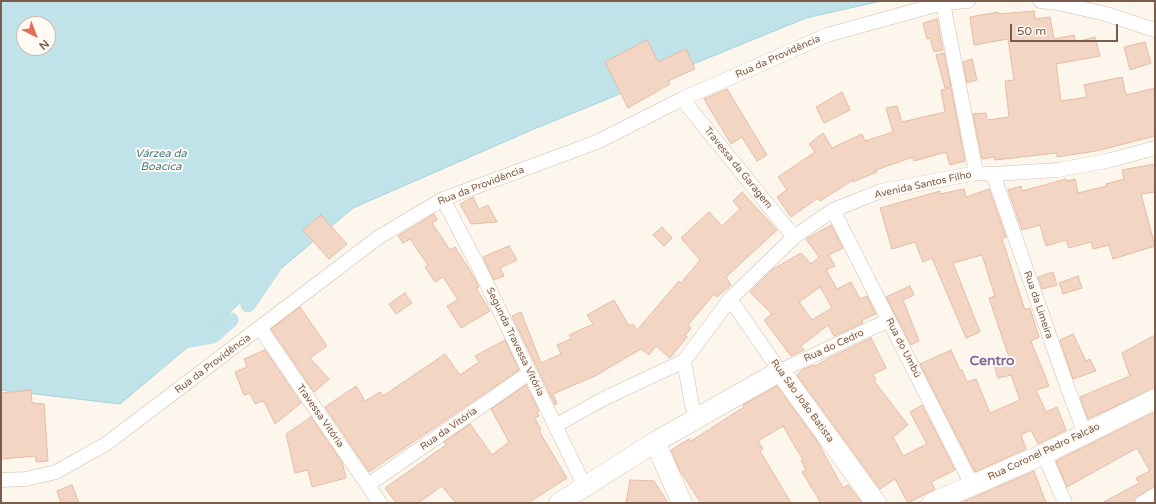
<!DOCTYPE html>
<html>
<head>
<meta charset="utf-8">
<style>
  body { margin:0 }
  #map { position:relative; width:1156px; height:504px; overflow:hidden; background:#fdf6ec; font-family:"Varela Round",sans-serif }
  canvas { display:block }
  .frame { position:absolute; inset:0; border:2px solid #7a5c4d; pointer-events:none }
  .north { position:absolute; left:16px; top:16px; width:40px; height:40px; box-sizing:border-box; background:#fffaf3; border:1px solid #cabbb1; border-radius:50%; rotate:138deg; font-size:11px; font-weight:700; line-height:16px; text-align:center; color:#7a5c4d }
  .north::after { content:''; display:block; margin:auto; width:14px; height:18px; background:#e76f51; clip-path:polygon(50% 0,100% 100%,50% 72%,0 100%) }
  .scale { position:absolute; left:1010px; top:24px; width:108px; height:18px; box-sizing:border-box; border:2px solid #7a5c4d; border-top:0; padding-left:5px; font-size:12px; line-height:14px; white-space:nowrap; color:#7a5c4d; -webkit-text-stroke:3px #fffaf3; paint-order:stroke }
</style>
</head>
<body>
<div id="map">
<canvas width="1156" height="504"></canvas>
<div class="frame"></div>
<div class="north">N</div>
<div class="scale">50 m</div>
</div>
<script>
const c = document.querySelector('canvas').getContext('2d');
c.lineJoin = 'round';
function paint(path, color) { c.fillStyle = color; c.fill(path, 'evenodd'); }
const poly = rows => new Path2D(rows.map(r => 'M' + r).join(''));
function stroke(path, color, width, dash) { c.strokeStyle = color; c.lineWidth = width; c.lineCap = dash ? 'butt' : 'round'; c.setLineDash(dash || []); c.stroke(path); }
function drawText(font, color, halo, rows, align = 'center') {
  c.font = font + ' "Varela Round",sans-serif'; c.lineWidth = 4; c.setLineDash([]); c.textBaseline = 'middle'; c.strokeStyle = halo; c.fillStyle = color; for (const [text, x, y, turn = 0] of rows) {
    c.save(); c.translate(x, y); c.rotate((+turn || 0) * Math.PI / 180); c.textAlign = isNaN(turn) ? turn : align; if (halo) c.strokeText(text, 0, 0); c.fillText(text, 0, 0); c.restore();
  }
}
const water = poly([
  [1,1,881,1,806,18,534,129,353,208,120,404,1,390,1,1],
  [24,24,48,24,48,48,24,48,24,24]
]);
paint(water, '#bfe3e8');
stroke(water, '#a5d3da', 1);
stroke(poly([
  [248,305,274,267],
  [177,342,213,336,231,320]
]), '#bfe3e8', 15);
const building = poly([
  [1034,11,1035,19,1050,17,1054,39,1074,35,1076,42,1095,37,1100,56,1056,64,1061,101,1087,97,1084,85,1122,77,1126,95,1155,88,1155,136,1096,151,1057,157,1057,153,995,160,994,157,982,159,973,114,986,113,987,120,1009,117,1005,81,1014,80,1008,39,974,45,970,17,998,12,998,14,1034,11],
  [937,19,943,50,934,52,930,38,927,39,923,23,937,19],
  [647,40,658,62,686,49,695,69,668,81,670,84,628,108,605,62,647,40],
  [1145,42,1151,63,1130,70,1124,47,1145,42],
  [944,53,951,87,945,88,936,55,944,53],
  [972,59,977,80,967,83,963,62,972,59],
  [951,88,965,161,950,165,946,152,914,161,913,157,876,170,877,172,853,182,853,180,820,201,818,198,791,217,777,197,787,190,778,177,815,152,809,144,823,133,832,148,862,134,865,141,893,132,886,108,897,106,902,122,945,112,941,90,951,88],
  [727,89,767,155,757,161,742,137,731,144,704,99,727,89],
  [842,92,850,110,824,123,816,107,842,92],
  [1155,164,1155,192,1141,194,1155,246,1113,259,1109,245,1093,249,1091,242,1069,248,1066,240,1046,246,1040,225,1022,230,1008,190,1021,186,1022,191,1066,179,1067,181,1075,179,1078,193,1107,186,1106,184,1124,179,1122,170,1155,164],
  [964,189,966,197,989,189,1006,237,1002,239,1025,310,1030,308,1039,337,1031,341,1049,386,1036,390,1046,412,1057,407,1066,430,1038,444,1031,430,1021,435,1026,449,975,472,920,364,951,350,960,370,962,370,967,382,976,379,990,413,1020,400,1011,375,998,378,994,366,1010,360,989,298,995,296,982,255,953,263,980,332,966,338,932,258,923,262,915,242,892,249,880,208,940,191,940,194,964,189],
  [742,192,777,230,726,277,731,285,717,297,714,294,688,325,691,328,685,336,687,337,670,358,656,346,649,355,641,349,595,376,553,394,557,404,555,405,512,316,521,312,541,363,561,354,557,345,571,339,569,335,593,324,587,315,614,300,629,326,633,324,637,330,679,281,681,283,700,260,681,238,709,212,722,226,740,209,733,201,742,192],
  [473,197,479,209,488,205,497,222,471,224,460,204,473,197],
  [434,214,437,220,432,223,450,250,455,247,471,272,479,287,476,288,490,311,461,328,447,306,458,300,443,277,435,282,425,267,428,265,410,239,403,243,398,236,434,214],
  [321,215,347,244,329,259,303,230,321,215],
  [831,225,843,248,829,255,835,266,826,270,837,289,851,282,860,299,867,296,876,314,862,320,863,323,834,336,828,325,801,346,804,350,791,356,764,320,772,314,750,292,773,269,801,253,811,264,819,257,806,239,831,225],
  [820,287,832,308,812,320,799,302,820,287],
  [662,227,672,238,664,246,653,235,662,227],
  [509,246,517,260,500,268,504,276,494,280,483,257,509,246],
  [1053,272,1057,285,1042,289,1038,277,1053,272],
  [1078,276,1082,288,1063,294,1059,283,1078,276],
  [910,286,914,295,903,300,919,341,911,345,886,297,910,286],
  [405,293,412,303,396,314,389,304,405,293],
  [300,307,327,346,310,358,329,379,314,392,271,329,300,307],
  [1073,334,1086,361,1090,359,1096,371,1073,379,1060,340,1073,334],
  [1155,335,1155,388,1088,419,1080,397,1130,376,1122,353,1155,335],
  [871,338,886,368,873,374,876,380,874,381,908,425,893,437,903,456,927,444,910,412,922,405,955,470,931,482,935,489,908,503,895,479,880,489,797,375,802,370,814,365,815,366,831,357,871,338],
  [505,340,519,370,369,472,325,407,356,386,365,401,380,392,383,396,445,354,460,375,479,362,475,356,505,340],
  [265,350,301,403,275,424,265,403,262,401,255,404,250,393,244,395,235,372,247,367,244,359,265,350],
  [526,385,539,411,537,412,539,416,535,418,541,430,539,431,567,478,528,503,456,503,442,486,418,503,396,503,385,488,446,445,444,442,470,424,492,455,509,442,491,409,526,385],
  [777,386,817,441,843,488,848,485,862,503,821,503,802,472,806,470,801,461,803,460,783,426,758,441,763,449,760,451,791,503,701,503,680,471,671,450,689,439,691,441,744,407,743,405,777,386],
  [31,390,32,403,44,404,48,461,36,462,36,456,1,459,1,393,31,390],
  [1155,412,1155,487,1138,496,1134,503,1102,503,1139,483,1136,478,1150,471,1137,448,1067,487,1056,461,1155,412],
  [311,417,342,462,346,478,312,487,308,470,295,473,286,434,311,417],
  [1034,471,1046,503,961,503,1034,471],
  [630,480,654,481,668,503,626,503,630,480],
  [72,485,79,503,61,503,57,491,72,485]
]);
paint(building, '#f3d5c3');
stroke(building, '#e6bba3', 1);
const street = poly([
  [1040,1,1058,3,1106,14,1155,30],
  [943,3,976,173],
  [682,99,794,237],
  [993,174,1068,389,1085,434],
  [443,199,479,268,585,487],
  [833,210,972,485],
  [730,299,780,371,889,320],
  [260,328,380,503],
  [684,361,692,405,696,418],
  [555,426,603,399,684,361,730,299,794,237,833,210,881,191,976,173,993,174,1058,170,1111,160,1155,148],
  [1044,454,1065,503],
  [1,480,26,479,56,472,106,444,379,237,443,199,597,142,682,99,827,35,943,3,968,1],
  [368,485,529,373],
  [1142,503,1155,495]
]);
const secondary = poly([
  [655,442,682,503],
  [559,503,655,442,780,371,876,503],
  [932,503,1044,454,1155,399]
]);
stroke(street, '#d1beb0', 15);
stroke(secondary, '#d6c0b0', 21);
stroke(street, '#fff', 14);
stroke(secondary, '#fff', 20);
drawText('10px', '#7a5c4d', '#fffaf3', [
  ["Rua da Providência",778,57,-24],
  ["Travessa da Garagem",738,168,51],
  ["Avenida Santos Filho",923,185,-12],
  ["Rua da Providência",481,186,-21],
  ["Rua da Limeira",1038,305,71],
  ["Segunda Travessa Vitória",515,342,64],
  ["Rua do Cedro",834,346,-25],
  ["Rua do Umbú",903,348,63],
  ["Rua da Providência",213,364,-37],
  ["Rua São João Batista",802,401,54],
  ["Travessa Vitória",320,416,55],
  ["Rua da Vitória",449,429,-35],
  ["Rua Coronel Pedro Falcão",1044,452,-25]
]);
drawText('italic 11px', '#437c86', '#fffaf3', [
  ["Várzea da",161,154],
  ["Boacica",161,167]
]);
drawText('bold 14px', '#846695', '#fffaf3', [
  ["Centro",992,361]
]);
</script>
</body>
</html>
